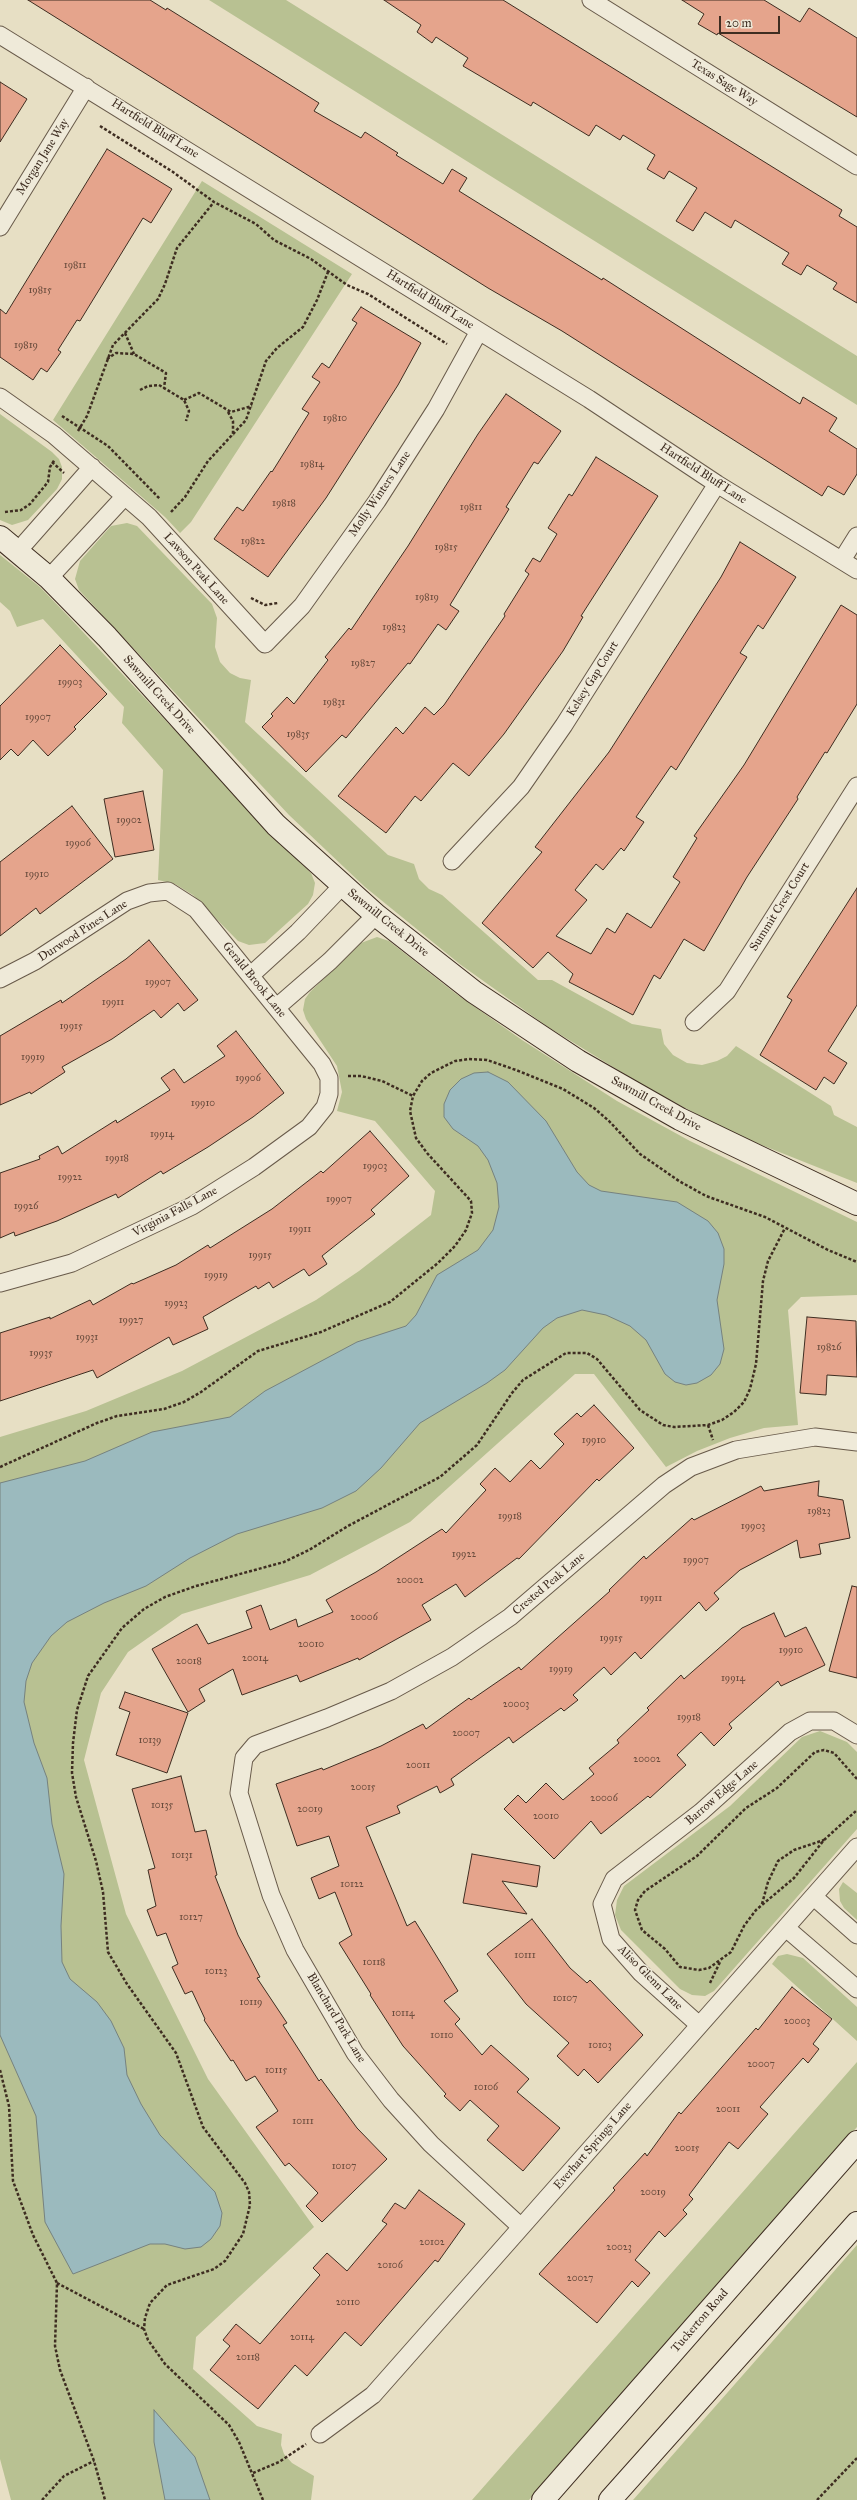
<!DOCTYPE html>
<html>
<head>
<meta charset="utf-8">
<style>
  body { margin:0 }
  #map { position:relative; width:857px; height:2500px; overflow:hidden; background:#e7dfc4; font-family:"IM FELL Great Primer",serif }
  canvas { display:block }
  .scale { position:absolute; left:719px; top:16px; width:61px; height:18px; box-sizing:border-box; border:2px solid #3e2d21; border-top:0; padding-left:5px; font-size:12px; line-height:14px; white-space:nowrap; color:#3e2d21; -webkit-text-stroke:3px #efead9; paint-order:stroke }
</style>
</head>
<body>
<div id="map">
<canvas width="857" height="2500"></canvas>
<div class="scale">20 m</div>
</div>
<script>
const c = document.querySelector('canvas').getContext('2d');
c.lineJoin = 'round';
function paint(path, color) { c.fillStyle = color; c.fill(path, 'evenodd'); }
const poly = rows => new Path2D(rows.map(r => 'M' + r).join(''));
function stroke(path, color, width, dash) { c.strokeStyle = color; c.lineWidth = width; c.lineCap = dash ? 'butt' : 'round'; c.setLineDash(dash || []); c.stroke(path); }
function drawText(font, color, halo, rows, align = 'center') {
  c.font = font + ' "IM FELL Great Primer",serif'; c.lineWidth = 3; c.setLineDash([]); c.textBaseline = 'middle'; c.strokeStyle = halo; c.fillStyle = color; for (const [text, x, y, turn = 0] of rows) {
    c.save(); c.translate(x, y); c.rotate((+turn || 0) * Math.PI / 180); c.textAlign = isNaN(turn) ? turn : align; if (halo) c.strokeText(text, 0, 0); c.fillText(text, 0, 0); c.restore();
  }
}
paint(poly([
  [209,0,286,0,857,356,857,405],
  [202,181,352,274,191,522,180,533,165,517,53,420],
  [0,414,52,452,59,459,62,467,62,479,57,489,28,520,12,525,0,520],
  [127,523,137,526,212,604,217,618,215,647,220,662,230,673,240,678,251,680,245,722,388,855,414,864,419,879,429,889,442,895,538,980,552,980,632,1024,661,1029,664,1044,673,1055,687,1063,702,1065,717,1061,727,1056,736,1046,831,1106,834,1115,857,1127,857,1183,734,1134,644,1086,548,1027,461,965,365,887,289,815,79,590,75,579,80,561,111,526],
  [0,555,40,587,69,617,282,845,311,873,315,883,313,895,308,904,265,943,249,945,238,941,193,895,175,884,158,880,163,770,122,723,124,707,43,619,17,627,10,611,0,602],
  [377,937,389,941,455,993,522,1040,617,1101,690,1141,857,1222,857,1295,801,1297,788,1310,798,1425,764,1428,730,1438,697,1451,666,1467,594,1374,575,1374,410,1522,310,1575,182,1614,128,1652,101,1693,84,1760,126,1914,208,2079,314,2227,196,2337,193,2369,257,2426,282,2434,281,2445,284,2454,292,2463,314,2476,311,2500,11,2500,0,2459,0,1437,86,1411,182,1371,316,1300,359,1271,431,1215,435,1191,375,1121,337,1111,342,1092,337,1066,306,1019,303,1010,305,999,310,992,361,943],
  [820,1731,847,1742,857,1752,857,1829,714,1991,705,1996,692,1995,680,1989,621,1930,615,1915,617,1900,624,1886,730,1806,802,1737],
  [843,1882,857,1893,857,1920,844,1908,840,1901,839,1889],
  [787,1954,803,1958,857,2007,857,2041,772,1964,778,1956],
  [857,2062,857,2127,529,2500,472,2500],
  [857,2245,857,2500,633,2500,815,2293]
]), '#b8c192');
const water = poly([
  [488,1072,508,1082,546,1121,577,1172,589,1185,601,1191,677,1202,708,1221,718,1233,724,1249,724,1264,717,1300,724,1349,720,1364,711,1375,697,1383,686,1385,675,1382,665,1374,646,1340,630,1326,606,1315,582,1310,557,1318,543,1328,505,1370,487,1383,420,1423,381,1468,356,1491,322,1508,237,1534,190,1558,146,1586,104,1603,67,1622,51,1636,32,1663,26,1681,24,1702,34,1743,47,1778,52,1824,64,1874,61,1926,62,1962,70,1979,97,2002,111,2021,124,2048,127,2075,141,2104,160,2135,215,2192,222,2213,220,2226,211,2239,201,2247,185,2249,165,2244,150,2244,73,2274,45,2222,36,2116,0,2035,0,1483,85,1461,152,1432,230,1417,265,1391,357,1342,406,1326,416,1315,437,1275,478,1250,493,1230,499,1207,497,1183,488,1160,478,1146,453,1129,444,1117,444,1104,450,1090,461,1079,474,1073,488,1072],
  [154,2410,195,2457,210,2500,165,2500,154,2442,154,2410]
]);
paint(water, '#9bbabe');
stroke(water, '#76827f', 1);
const building = poly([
  [28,0,150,0,166,10,167,8,319,103,314,111,361,138,365,132,398,153,396,155,443,184,452,169,467,178,459,191,602,280,603,278,800,404,803,397,837,418,829,431,857,449,857,474,844,495,828,486,822,496,562,331,488,288,28,0],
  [384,0,503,0,842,210,839,216,857,227,857,303,833,289,837,283,807,265,801,275,782,264,789,253,735,220,731,228,705,212,693,231,676,221,697,188,669,171,664,179,647,169,655,155,623,135,620,140,596,125,589,136,533,102,531,106,463,66,468,58,436,37,432,43,417,32,421,25,384,0],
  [682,0,764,0,800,22,809,8,857,38,857,117,718,33,717,35,698,24,704,14,682,0],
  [0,82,27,99,0,142,0,82],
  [107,149,172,189,151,223,143,218,80,321,77,320,58,350,61,352,47,372,41,368,33,380,0,357,0,309,6,314,107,149],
  [361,307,421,343,398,385,326,498,268,577,214,539,237,507,243,511,271,471,272,472,309,413,302,409,320,382,312,377,322,363,329,368,357,323,352,320,361,307],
  [506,394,561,431,538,464,534,462,506,507,509,509,450,605,459,611,446,630,438,624,410,664,408,663,346,738,342,735,306,772,262,727,273,716,271,714,287,697,294,704,328,660,325,657,349,628,351,630,408,546,478,434,506,394],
  [596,457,658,496,581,616,583,617,563,651,504,734,469,776,453,763,421,801,415,796,386,833,338,796,396,727,403,734,425,707,434,715,444,705,505,616,504,614,529,574,525,571,533,558,540,562,557,534,548,528,569,494,572,496,596,457],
  [740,542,796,577,763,629,758,625,740,653,747,657,676,770,671,766,636,817,644,822,624,851,621,848,603,870,596,864,575,890,587,900,556,936,591,954,607,928,615,933,627,913,651,928,680,882,673,877,697,838,694,836,744,765,841,605,857,615,857,704,827,753,825,752,797,797,798,799,747,877,704,951,684,939,660,979,654,975,633,1015,569,982,573,974,548,952,533,968,482,923,542,852,535,847,609,752,721,577,740,542],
  [60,645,107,694,74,727,76,729,48,756,33,740,18,756,11,749,0,760,0,706,60,645],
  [143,791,154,850,115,857,104,799,143,791],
  [72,806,113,859,40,914,36,908,0,936,0,862,72,806],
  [857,888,857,1005,828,1051,847,1063,834,1084,824,1077,816,1090,760,1055,792,1000,787,997,857,888],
  [149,940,198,1000,184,1011,178,1003,161,1018,154,1010,112,1039,62,1067,65,1072,31,1094,30,1092,0,1105,0,1036,61,1000,62,1003,126,959,149,940],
  [236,1031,284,1093,253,1117,208,1147,163,1174,161,1171,118,1198,116,1194,57,1221,15,1236,14,1232,0,1238,0,1173,40,1159,39,1156,58,1146,62,1154,116,1120,117,1123,170,1090,161,1078,174,1069,184,1083,225,1056,217,1046,236,1031],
  [370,1131,409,1176,371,1210,375,1214,322,1256,327,1264,309,1276,304,1269,273,1288,269,1282,258,1289,256,1286,203,1317,208,1329,173,1345,169,1337,97,1378,93,1370,0,1401,0,1333,50,1317,50,1319,90,1300,93,1305,132,1283,133,1284,176,1265,208,1245,210,1248,272,1209,321,1171,323,1173,370,1131],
  [807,1317,856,1321,857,1377,827,1375,826,1395,800,1393,807,1317],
  [594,1405,634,1448,599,1481,597,1479,519,1559,517,1558,465,1597,456,1584,422,1605,431,1620,359,1660,358,1658,300,1682,297,1675,242,1695,233,1669,199,1689,205,1701,188,1712,152,1649,197,1624,208,1644,252,1628,246,1611,261,1605,270,1630,296,1619,298,1627,333,1612,326,1600,376,1572,442,1529,446,1533,486,1490,480,1484,495,1468,510,1482,531,1460,540,1469,564,1444,554,1434,577,1413,581,1417,594,1405],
  [819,1481,818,1496,843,1500,850,1538,819,1544,821,1554,800,1558,797,1540,740,1570,714,1593,719,1599,706,1611,699,1602,641,1659,635,1652,611,1675,604,1667,573,1695,578,1700,564,1711,561,1708,513,1743,509,1737,451,1779,454,1785,440,1793,437,1786,397,1806,400,1813,366,1827,407,1926,415,1921,458,1991,444,2001,460,2019,455,2024,482,2055,491,2045,529,2079,517,2092,560,2128,523,2171,487,2140,499,2126,470,2100,460,2111,444,2096,446,2094,403,2046,370,1995,371,1994,339,1943,352,1935,335,1892,319,1899,311,1878,339,1866,329,1836,297,1846,276,1784,322,1768,323,1770,381,1746,423,1724,426,1729,469,1698,471,1700,519,1667,521,1670,610,1591,609,1590,644,1556,646,1559,692,1518,694,1520,761,1486,764,1491,819,1481],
  [852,1586,857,1587,857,1678,829,1671,852,1586],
  [774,1613,785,1637,806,1627,825,1665,781,1686,778,1681,729,1724,732,1728,714,1746,701,1732,677,1755,686,1765,650,1798,648,1796,601,1834,591,1821,554,1859,504,1809,518,1795,526,1803,546,1783,563,1800,594,1774,589,1768,619,1743,617,1740,649,1710,647,1708,681,1675,684,1679,742,1628,774,1613],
  [125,1692,188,1713,167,1773,116,1755,130,1712,119,1708,125,1692],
  [181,1776,195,1832,206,1830,217,1875,215,1876,238,1935,260,1977,257,1978,287,2023,283,2025,319,2081,321,2079,357,2128,387,2159,322,2222,306,2206,318,2193,289,2163,285,2166,256,2127,278,2111,255,2076,246,2081,233,2060,231,2061,204,2020,205,2019,192,1991,185,1994,172,1967,178,1964,166,1933,157,1936,147,1910,156,1906,148,1870,155,1868,132,1789,181,1776],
  [472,1854,540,1866,537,1887,502,1881,527,1914,463,1903,472,1854],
  [532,1919,570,1968,587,1983,590,1980,643,2035,598,2083,584,2069,578,2076,557,2056,569,2043,526,2004,487,1954,532,1919],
  [792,1987,832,2019,813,2044,819,2049,808,2063,803,2058,760,2107,768,2114,738,2149,729,2142,689,2195,693,2199,683,2210,687,2214,665,2237,659,2231,635,2260,650,2273,638,2287,632,2281,597,2323,539,2274,615,2190,613,2188,645,2153,647,2156,679,2112,681,2114,756,2028,758,2030,792,1987],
  [419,2190,465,2224,438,2262,435,2260,361,2346,345,2332,307,2376,295,2365,258,2409,210,2370,230,2346,223,2340,236,2324,260,2344,320,2275,313,2268,327,2253,347,2271,387,2224,382,2221,395,2203,405,2209,419,2190]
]);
paint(building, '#e5a48c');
stroke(building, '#3e2d21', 1);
const street = poly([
  [591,0,857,166],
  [0,35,589,399,717,484,857,570],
  [0,227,86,87],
  [0,397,54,435,149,517,265,644,302,606,377,501,436,409,479,331],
  [18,551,92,467],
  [842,560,857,536],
  [49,578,125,496],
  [452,861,521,787,564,725,717,484],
  [251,975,298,932,343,885],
  [0,979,35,961,127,901,149,893,168,891,196,909,322,1064,329,1078,329,1094,325,1107,309,1127,254,1167,192,1206,72,1263,0,1283],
  [277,1007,330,961,376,915],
  [694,1022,727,991,857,786],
  [814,1897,857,1935],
  [786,1928,857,1989],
  [699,2025,641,1973,611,1939,602,1904,614,1879,701,1812,790,1732,810,1721,834,1721,857,1735],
  [521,2227,431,2144,391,2100,355,2053,295,1950,271,1895,239,1793,244,1758,255,1745,327,1718,391,1691,452,1657,510,1617,664,1485,691,1467,736,1450,815,1437,857,1442],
  [320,2434,373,2395,857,1847]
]);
const secondary = poly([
  [0,537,49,578,107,637,276,825,376,915,474,992,578,1061,680,1119,857,1204],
  [543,2500,857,2142],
  [610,2500,857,2223]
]);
stroke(street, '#685a4a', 19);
stroke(secondary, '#3e2d21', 24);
stroke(poly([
  [100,126,173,172,214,202,256,224,274,240,311,259,347,285,368,294,447,344],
  [125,333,134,354],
  [107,359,116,353,134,354,166,373,164,388],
  [140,390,148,386,159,385,184,400,189,411,186,421],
  [184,400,199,393,231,412,252,406],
  [228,412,233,421,233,436],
  [62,416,108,446,160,499],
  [78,431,87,416,113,345,158,299,165,284,177,248,214,202],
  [52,462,64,473],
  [5,512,21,510,30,504,48,482,50,467,55,459],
  [171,512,185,497,208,461,246,420,266,361,277,348,303,327,317,300,328,272],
  [251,598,265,605,278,603],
  [348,1076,361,1076,382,1081,413,1096],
  [708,1425,713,1440],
  [0,1467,97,1423,117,1416,164,1409,184,1402,201,1392,258,1351,321,1332,390,1302,438,1263,455,1246,466,1230,472,1213,471,1201,427,1153,416,1138,410,1111,413,1096,422,1081,431,1073,455,1061,469,1059,487,1060,516,1070,563,1089,594,1108,609,1121,640,1154,679,1181,706,1196,765,1217,828,1250,857,1262],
  [857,1779,834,1753,824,1750,815,1752,777,1788,746,1808,697,1856,645,1891,638,1900,635,1910,642,1930,665,1949,680,1967,699,1970,709,1968,731,1952,744,1926,756,1910,794,1878,824,1840,857,1810],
  [762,1904,768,1882,778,1861,794,1850,824,1840],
  [710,1983,720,1962],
  [0,2070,9,2106,13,2181,33,2235,57,2283,55,2346,60,2370,94,2461,105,2500],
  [57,2283,144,2329],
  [253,2473,279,2462,306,2444],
  [42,2500,64,2476,94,2461],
  [263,2500,239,2442,229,2425,165,2364,148,2340,144,2329,145,2318,150,2303,167,2285,214,2269,225,2261,243,2234,250,2205,249,2192,245,2183,203,2127,176,2053,127,1984,108,1952,103,1892,96,1861,76,1797,72,1773,73,1743,77,1710,88,1676,122,1628,144,1609,165,1597,196,1586,284,1562,309,1550,348,1526,440,1477,477,1445,512,1393,523,1380,566,1353,587,1353,597,1359,640,1410,663,1425,674,1427,708,1425,722,1420,734,1412,744,1402,750,1389,756,1364,763,1281,768,1261,785,1228],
  [817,2500,857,2458]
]), '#3e2d21', 2.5, [3, 2]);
stroke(street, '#efead9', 17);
stroke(secondary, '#efead9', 22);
drawText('10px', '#684b3c', null, [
  ["19811",75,266],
  ["19815",40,291],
  ["19819",26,346],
  ["19810",335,419],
  ["19814",312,465],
  ["19818",284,504],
  ["19811",471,508],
  ["19822",253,542],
  ["19815",446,548],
  ["19819",427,598],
  ["19823",394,628],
  ["19827",363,664],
  ["19903",70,683],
  ["19831",334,703],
  ["19907",38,718],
  ["19835",298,735],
  ["19902",129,821],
  ["19906",78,844],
  ["19910",37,875],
  ["19907",158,983],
  ["19911",113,1003],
  ["19915",71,1027],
  ["19919",33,1058],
  ["19906",248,1079],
  ["19910",203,1104],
  ["19914",162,1135],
  ["19918",117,1159],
  ["19903",375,1167],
  ["19922",70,1178],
  ["19907",339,1200],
  ["19926",26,1207],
  ["19911",300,1230],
  ["19915",260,1256],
  ["19919",216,1276],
  ["19923",176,1304],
  ["19927",131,1321],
  ["19931",87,1338],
  ["19826",829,1348],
  ["19935",41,1354],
  ["19910",594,1441],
  ["19823",819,1512],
  ["19918",510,1517],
  ["19903",753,1527],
  ["19922",464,1555],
  ["19907",696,1561],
  ["20002",410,1581],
  ["19911",651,1599],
  ["20006",364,1618],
  ["19915",611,1639],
  ["20010",311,1645],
  ["19910",791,1651],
  ["20014",255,1659],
  ["20018",189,1662],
  ["19919",561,1670],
  ["19914",733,1679],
  ["20003",516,1705],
  ["19918",689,1718],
  ["20007",466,1734],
  ["10139",150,1741],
  ["20002",647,1760],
  ["20011",418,1766],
  ["20015",363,1788],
  ["20006",604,1799],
  ["10135",162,1806],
  ["20019",310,1810],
  ["20010",546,1817],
  ["10131",182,1856],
  ["10122",352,1885],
  ["10127",191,1918],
  ["10111",525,1956],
  ["10118",374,1963],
  ["10123",216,1972],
  ["10107",565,1999],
  ["10119",251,2003],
  ["10114",403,2014],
  ["20003",797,2022],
  ["10110",442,2036],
  ["10103",600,2046],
  ["20007",761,2065],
  ["10115",276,2071],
  ["10106",486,2088],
  ["20011",728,2110],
  ["10111",303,2122],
  ["20015",687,2149],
  ["10107",344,2167],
  ["20019",653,2193],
  ["20102",432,2243],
  ["20023",619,2248],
  ["20106",390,2266],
  ["20027",580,2279],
  ["20110",348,2303],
  ["20114",302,2338],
  ["20118",248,2358]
]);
drawText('12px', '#3e2d21', '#efead9', [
  ["Texas Sage Way",724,83,32],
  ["Hartfield Bluff Lane",155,129,32],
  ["Morgan Jane Way",43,157,-58],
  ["Hartfield Bluff Lane",430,300,32],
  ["Hartfield Bluff Lane",703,474,33],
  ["Molly Winters Lane",380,494,-56],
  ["Lawson Peak Lane",196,569,48],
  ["Kelsey Gap Court",593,679,-58],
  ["Sawmill Creek Drive",159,695,48],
  ["Summit Crest Court",780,907,-58],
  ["Sawmill Creek Drive",388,923,39],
  ["Durwood Pines Lane",83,931,-33],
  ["Gerald Brook Lane",254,980,51],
  ["Sawmill Creek Drive",656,1104,29],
  ["Virginia Falls Lane",175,1212,-28],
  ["Crested Peak Lane",549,1584,-40],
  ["Barrow Edge Lane",722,1793,-41],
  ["Aliso Glenn Lane",650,1978,45],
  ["Blanchard Park Lane",336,2018,59],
  ["Everhart Springs Lane",593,2146,-49],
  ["Tuckerton Road",700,2321,-49]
]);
</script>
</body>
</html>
